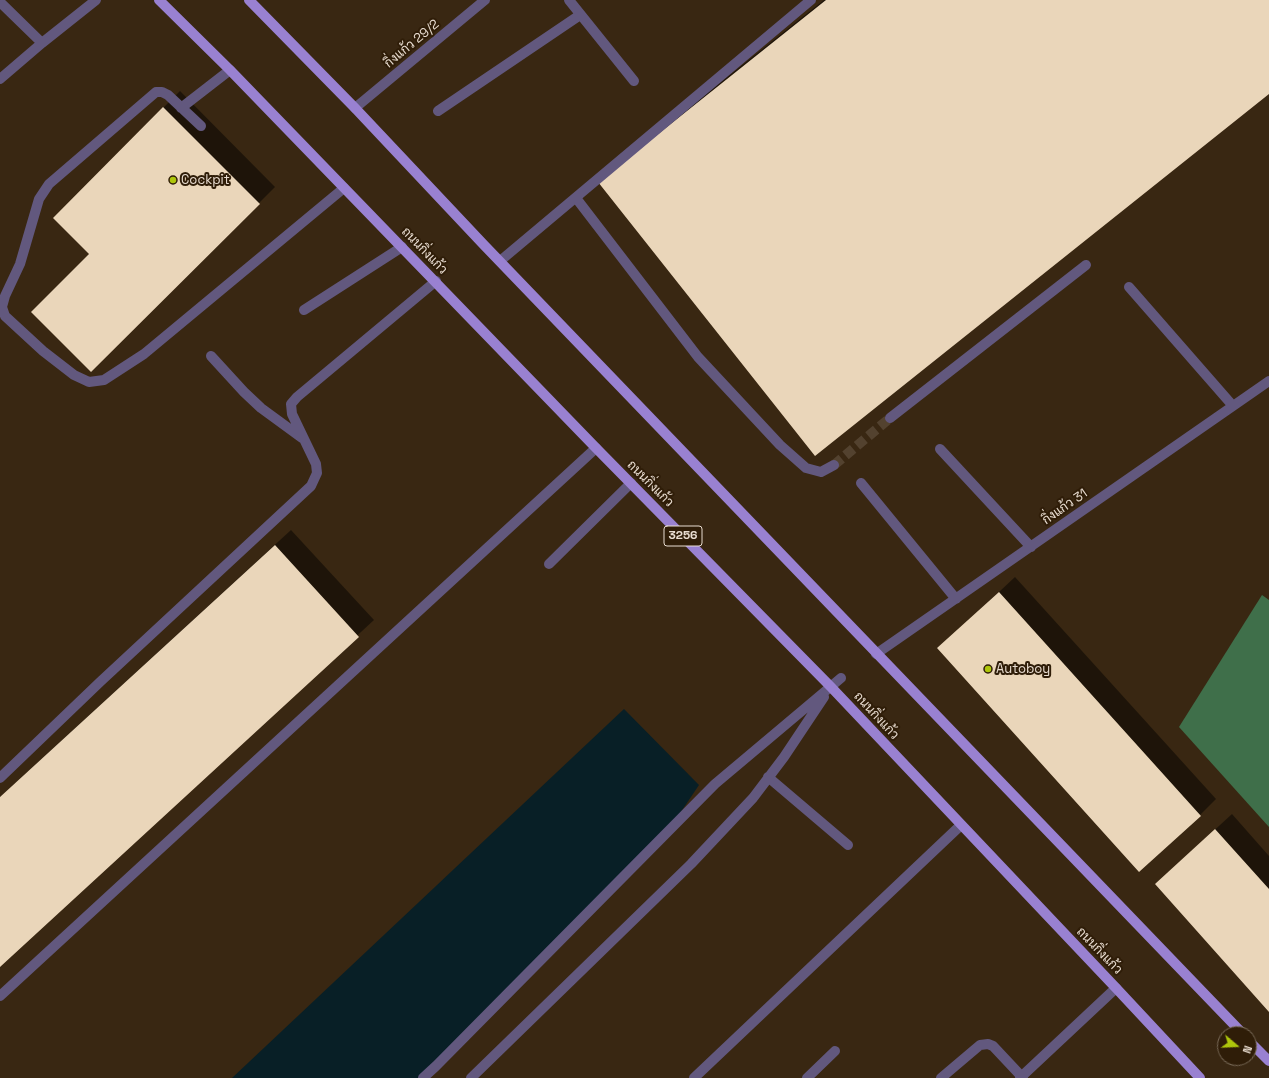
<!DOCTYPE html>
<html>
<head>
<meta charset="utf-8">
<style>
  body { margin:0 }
  #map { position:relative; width:1269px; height:1078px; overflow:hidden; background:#392712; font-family:"Space Grotesk",sans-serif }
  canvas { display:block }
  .north { position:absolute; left:1217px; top:1026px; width:40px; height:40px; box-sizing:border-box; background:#2f1d08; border:1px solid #796a58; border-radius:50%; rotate:109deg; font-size:11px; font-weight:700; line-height:16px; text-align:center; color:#e9ddd1 }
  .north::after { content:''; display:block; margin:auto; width:14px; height:18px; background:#aec60b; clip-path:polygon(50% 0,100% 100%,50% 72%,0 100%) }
</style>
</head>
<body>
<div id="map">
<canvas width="1269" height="1078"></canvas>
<div class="north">N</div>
</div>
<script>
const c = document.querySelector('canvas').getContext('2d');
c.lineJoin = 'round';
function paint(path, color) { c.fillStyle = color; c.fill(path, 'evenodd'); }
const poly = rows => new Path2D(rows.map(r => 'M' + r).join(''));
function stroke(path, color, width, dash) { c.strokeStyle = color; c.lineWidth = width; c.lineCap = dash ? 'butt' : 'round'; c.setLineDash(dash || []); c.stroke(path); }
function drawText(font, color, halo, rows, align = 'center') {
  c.font = font + ' "Space Grotesk",Sarabun,sans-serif'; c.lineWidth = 4; c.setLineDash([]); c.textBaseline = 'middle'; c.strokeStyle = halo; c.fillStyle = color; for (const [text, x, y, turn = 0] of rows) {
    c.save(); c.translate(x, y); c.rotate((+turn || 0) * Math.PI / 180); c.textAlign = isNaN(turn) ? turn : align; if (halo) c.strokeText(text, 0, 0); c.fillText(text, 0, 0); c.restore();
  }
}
paint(poly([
  [1262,595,1269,600,1269,827,1179,727]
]), '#3f6f4a');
paint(poly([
  [624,709,699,785,658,846,421,1078,232,1078]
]), '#081f26');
paint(poly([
  [824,0,1269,0,1269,92,611,170],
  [180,91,275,187,91,371,90,254,54,218],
  [291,530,374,620,0,965,0,797],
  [1015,577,1216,799,1200,815,939,648],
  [1232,814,1269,856,1269,1010,1172,869]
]), '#0007');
paint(poly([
  [826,0,1269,0,1269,94,815,456,598,182],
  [163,107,260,204,91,372,31,312,89,254,53,218],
  [275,545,359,637,0,967,0,797],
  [999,592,1201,816,1139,872,937,648],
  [1215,829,1269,889,1269,1012,1155,884]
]), '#ead6ba');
stroke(poly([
  [834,465,890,418]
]), '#53422f', 10, [10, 5]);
stroke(poly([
  [569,0,634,81],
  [0,2,42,43],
  [0,79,42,43,96,0],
  [181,108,230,70],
  [355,108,485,0],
  [438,111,580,15],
  [201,126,168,95,162,92,156,92,49,184,39,199,20,264,5,296,2,307,5,316,43,351,74,375,89,382,104,380,144,354,344,188],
  [576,198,698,357,780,445,806,468,821,472,834,465],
  [500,261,811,0],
  [1129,287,1233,406],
  [304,310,402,247],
  [211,356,244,392,261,408,302,438],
  [890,418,1086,265],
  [940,449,1031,547],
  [861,483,956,599],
  [549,564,631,483],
  [876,654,1269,381],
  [768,777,848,845],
  [0,778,100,682,311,486,317,473,316,464,292,414,291,404,297,397,436,281],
  [0,996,596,448],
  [423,1078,436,1066,715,784,841,678],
  [471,1078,691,864,753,798,784,757,824,697],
  [694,1078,961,825],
  [807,1078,835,1051],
  [941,1078,980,1045,988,1044,993,1046,1023,1078],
  [1020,1078,1116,988]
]), '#62587e', 10);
stroke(poly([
  [159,0,230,70,596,448,831,687,1116,988,1200,1078],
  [249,0,355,108,484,245,1243,1034],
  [1249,1041,1269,1061]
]), '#9981d1', 10);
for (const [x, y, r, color] of [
  [173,180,4,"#aec60b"],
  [988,669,4,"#aec60b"]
]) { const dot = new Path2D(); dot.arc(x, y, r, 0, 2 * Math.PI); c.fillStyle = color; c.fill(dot); stroke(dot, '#2f1d08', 1.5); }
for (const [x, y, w] of [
  [683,536,38]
]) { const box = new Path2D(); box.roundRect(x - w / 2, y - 10, w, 20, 3); c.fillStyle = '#2f1d08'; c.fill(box); stroke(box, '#e9ddd1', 1); }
drawText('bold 12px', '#e9ddd1', null, [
  ["3256",683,536]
]);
drawText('13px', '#e9ddd1', '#2f1d08', [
  ["กิ่งแก้ว 29/2",412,44,-40],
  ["ถนนกิ่งแก้ว",424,251,46],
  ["ถนนกิ่งแก้ว",650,484,45],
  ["กิ่งแก้ว 31",1065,507,-35],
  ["ถนนกิ่งแก้ว",876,716,47],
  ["ถนนกิ่งแก้ว",1099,951,46]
]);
drawText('13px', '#e9ddd1', '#2f1d08', [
  ["Cockpit",181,180],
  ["Autoboy",996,669]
], 'left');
</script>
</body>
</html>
